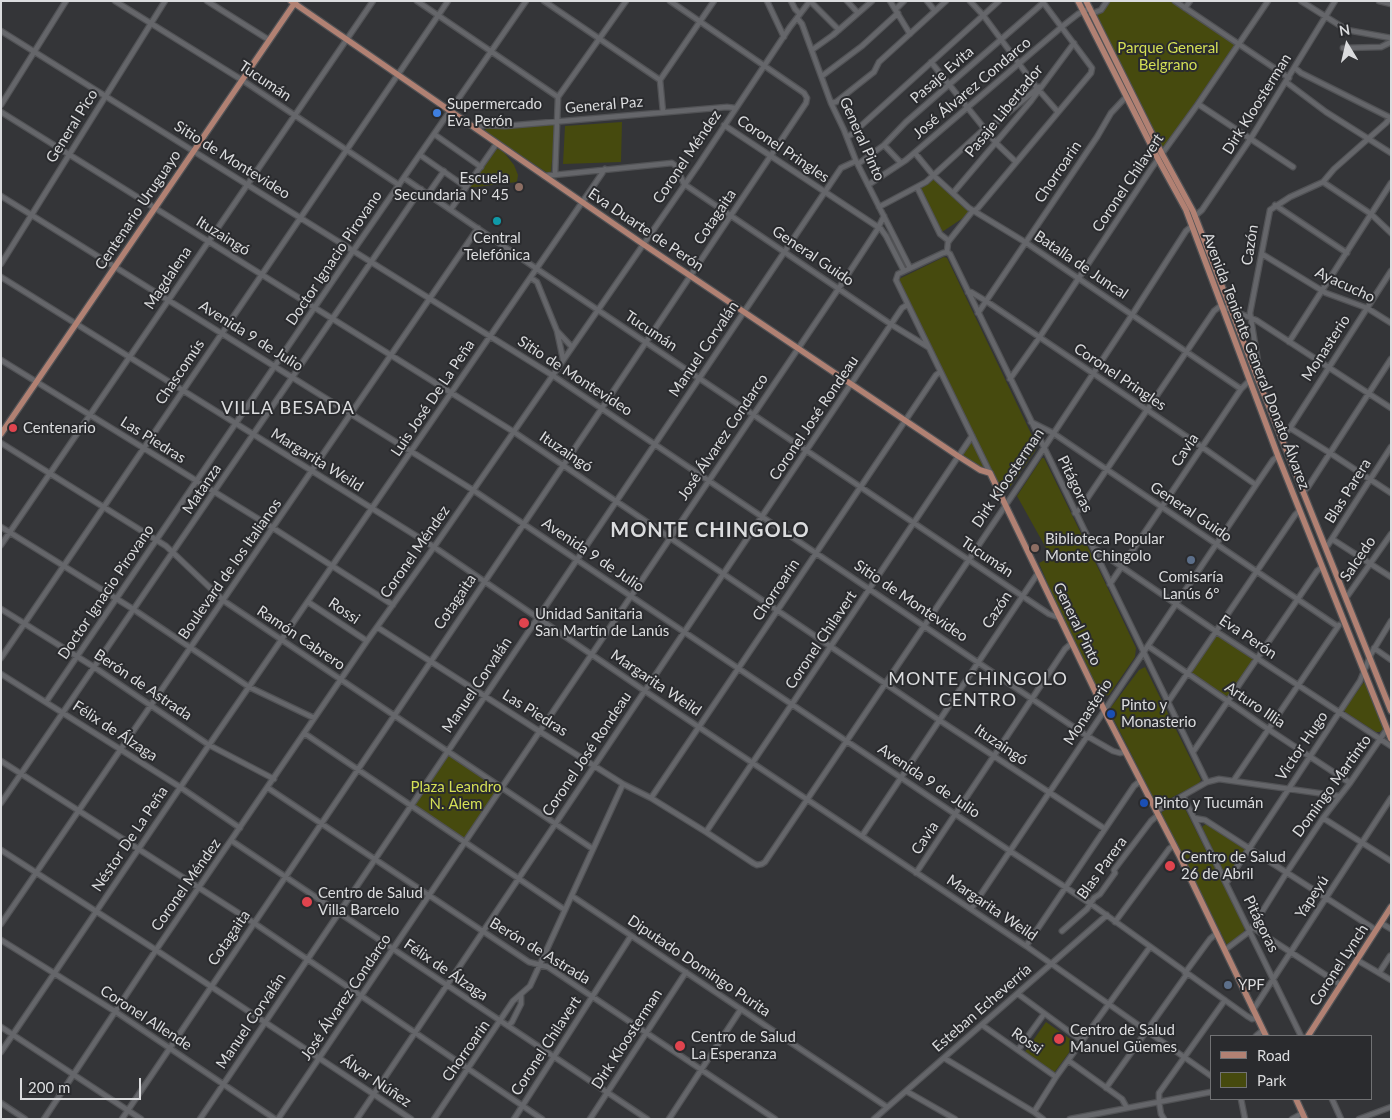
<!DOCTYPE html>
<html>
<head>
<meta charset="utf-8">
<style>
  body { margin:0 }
  #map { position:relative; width:1392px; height:1120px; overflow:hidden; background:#343538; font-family:Lato,sans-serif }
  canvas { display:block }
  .frame { position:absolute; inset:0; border:2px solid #dbdcde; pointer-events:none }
  .legend { position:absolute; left:1210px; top:1035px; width:162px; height:65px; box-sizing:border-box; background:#2a2b2e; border:1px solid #717274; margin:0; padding:6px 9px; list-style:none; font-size:15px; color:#dbdcde }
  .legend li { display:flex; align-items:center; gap:10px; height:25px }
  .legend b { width:25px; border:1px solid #717274 }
  .north { position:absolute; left:1322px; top:20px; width:50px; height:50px; -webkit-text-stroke:4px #2a2b2e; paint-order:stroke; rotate:351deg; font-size:14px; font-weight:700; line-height:20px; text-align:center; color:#dbdcde }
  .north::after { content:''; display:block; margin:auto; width:18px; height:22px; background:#dbdcde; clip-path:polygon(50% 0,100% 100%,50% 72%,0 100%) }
  .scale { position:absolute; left:20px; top:1078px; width:121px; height:22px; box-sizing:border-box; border:2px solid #dbdcde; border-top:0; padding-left:6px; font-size:15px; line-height:18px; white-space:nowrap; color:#dbdcde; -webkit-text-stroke:4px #2a2b2e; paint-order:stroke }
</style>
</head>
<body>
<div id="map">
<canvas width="1392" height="1120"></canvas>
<div class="frame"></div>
<ul class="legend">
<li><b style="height:6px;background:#b18173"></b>Road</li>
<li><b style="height:14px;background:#464a0e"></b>Park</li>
</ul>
<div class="north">N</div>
<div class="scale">200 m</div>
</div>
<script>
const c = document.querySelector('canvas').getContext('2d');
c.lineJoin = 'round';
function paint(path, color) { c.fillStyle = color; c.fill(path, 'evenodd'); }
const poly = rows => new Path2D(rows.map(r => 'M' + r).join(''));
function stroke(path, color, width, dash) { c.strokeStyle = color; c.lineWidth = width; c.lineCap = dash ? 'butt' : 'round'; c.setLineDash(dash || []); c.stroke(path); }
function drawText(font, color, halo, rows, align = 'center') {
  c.font = font + ' Lato,sans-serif'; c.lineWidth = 4; c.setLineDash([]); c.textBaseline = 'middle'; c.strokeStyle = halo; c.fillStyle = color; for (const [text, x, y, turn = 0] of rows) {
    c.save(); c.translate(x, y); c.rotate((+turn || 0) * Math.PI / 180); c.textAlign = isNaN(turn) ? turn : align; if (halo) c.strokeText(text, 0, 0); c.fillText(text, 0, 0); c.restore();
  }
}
paint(poly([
  [1109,1,1171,1,1235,44,1162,151,1096,17],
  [622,122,621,162,563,164,565,126],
  [549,124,554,125,555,128,551,171,549,174,484,131,487,128,505,128],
  [497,149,502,150,514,165,518,175,517,182,468,188],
  [934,179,969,210,969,214,942,232,920,189],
  [944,257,947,258,1037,446,1035,451,1010,487,1007,489,1001,488,999,486,940,371,899,279],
  [972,436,990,473,958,456],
  [1042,458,1044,458,1100,572,1136,648,1135,657,1109,695,1105,696,1100,694,1053,596,1039,563,1051,557,1017,496],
  [1216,631,1258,658,1228,701,1187,674],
  [1145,667,1201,780,1198,784,1159,804,1154,799,1109,710,1139,670],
  [1364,682,1366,684,1384,728,1380,732,1376,732,1345,712,1344,709],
  [448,751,501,788,465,841,412,805],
  [1179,802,1182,803,1245,928,1243,934,1227,945,1161,815,1162,812],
  [1207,823,1247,849,1231,873,1228,875,1224,872,1202,827],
  [1046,1022,1076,1043,1054,1073,1025,1052]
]), '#464a0e');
const minor = poly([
  [115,1,242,80,399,185],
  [207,1,269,40],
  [417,1,558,97],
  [544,1,660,80],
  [767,1,784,37],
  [791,1,795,9,800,14],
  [810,1,839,30],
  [847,1,858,13],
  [890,1,910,34],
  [927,1,935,11],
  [970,1,983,15,1037,88,1058,112],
  [1175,1,1289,78],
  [1301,1,1347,30,1391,38],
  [1379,1,1391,4],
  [1185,8,1190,1],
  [896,9,904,1],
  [1091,14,1101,10,1107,1],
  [797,18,802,24,831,103,844,130,856,161,910,268],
  [1,31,552,375,1087,736,1113,751,1120,753,1125,752],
  [1343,48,1381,47,1391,42],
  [812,50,833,35,872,1],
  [931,62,996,143,1016,162],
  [1295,68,1301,73,1391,118],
  [822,76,862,46,898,13],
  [660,80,714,1],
  [660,80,663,112],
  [1286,82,1326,112,1391,153],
  [558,97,626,1],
  [831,103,836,102,874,72,879,62,946,1],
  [1198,104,1293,167],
  [1,105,66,1],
  [1,112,514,432,939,720,1105,829],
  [724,125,881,229,886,236,904,271],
  [476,129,484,125,505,126,727,107,735,108],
  [986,131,1039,87],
  [434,134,481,167],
  [847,137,852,134,999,1],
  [884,145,901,163],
  [915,153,933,175,969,208,1025,242,1241,389],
  [420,155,466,187],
  [858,164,884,145,906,122,1043,3],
  [555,175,558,97],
  [544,176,672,163,676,166,684,184,892,325,928,347],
  [404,178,537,269,1049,614,1060,618],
  [1323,182,1371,214,1391,233],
  [868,185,906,160,1064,25,1078,14,1090,8],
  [917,187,940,234,949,241],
  [953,193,1031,101,1074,43],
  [428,194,444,171],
  [1,196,473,490,1010,851,1091,904,1247,1016,1252,1019,1257,1018],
  [1275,205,1347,253],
  [879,207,926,182,984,129],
  [451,209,497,143],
  [1195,216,1202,210,1251,138,1335,1],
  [947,252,950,254,1207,782],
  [947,252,948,242,971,213,978,208,1091,73,1092,68,1042,1],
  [947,252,943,253,898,274,896,280,990,473],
  [1262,254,1326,293,1367,308,1391,323],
  [1,264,165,1],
  [1,277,434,547,645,691,1026,946,1211,1076],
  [531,278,537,282,557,331],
  [968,292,971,292,986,301,1202,447,1256,485],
  [978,313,1097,137,1111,113,1126,97],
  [1289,342,1391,183],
  [563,359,557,331,572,347],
  [1,360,273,528,393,605],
  [1257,376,1259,368,1250,313,1270,210,1290,197,1323,182,1334,169,1386,123,1390,118],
  [1010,379,1039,338,1151,169,1198,104,1268,1],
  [1031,422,1053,433,1337,626],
  [1290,428,1330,453,1391,493],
  [1281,438,1290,428,1391,271],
  [1,443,166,546,224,601,593,849],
  [1303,492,1308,487,1391,359],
  [1075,513,1080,509,1214,311,1219,307,1221,306,1256,320,1391,408],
  [1,527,133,609,249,687,314,718],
  [1332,539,1391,577],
  [1,545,373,1],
  [1093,548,1097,550,1220,634,1391,746],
  [1326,548,1391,447],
  [1110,584,1241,389,1249,381],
  [1346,598,1391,534],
  [308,602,367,641],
  [1,609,94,667,209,745,274,779],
  [377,627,539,731,623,784,651,798,706,832,753,863,757,865,762,864,765,862,1024,478,1132,315,1186,231,1192,226],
  [1148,646,1268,729,1350,783],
  [1374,648,1391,660],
  [1,658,448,1],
  [1,674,180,787,240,828],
  [46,702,353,251,526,1],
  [1168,702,1295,515,1299,511],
  [304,733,565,910],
  [1193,752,1317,571,1322,567],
  [1,761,254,923,542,1119],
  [1234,780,1339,625],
  [268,788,529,962,548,967,775,1119],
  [1183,796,1301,1036],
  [651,798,936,375,940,372],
  [1,803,421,189],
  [1156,811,1207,782,1219,779,1339,796],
  [1194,818,1205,820,1376,930],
  [1323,818,1391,861],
  [706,832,972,436],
  [862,836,1038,573],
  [232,841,647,1119],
  [1,850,156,950,411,1119],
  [916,873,1065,649,1072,643],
  [1227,882,1360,681,1371,654,1391,621],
  [572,896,887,1107],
  [971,909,1256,485,1273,460,1278,456],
  [1115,922,1169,849,1174,845],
  [1381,923,1391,929],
  [1,924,478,228],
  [1252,927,1341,985],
  [1062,931,1087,909,1094,898,1100,894,1115,873,1114,870,1151,821,1158,815],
  [1,940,116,1012,275,1119],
  [1026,946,1134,786,1140,781],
  [1225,950,1250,931,1287,872,1323,818,1350,783,1387,729],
  [1357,960,1391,980],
  [1185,973,1210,939,1217,933],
  [1379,973,1390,956],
  [1018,994,1082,1041],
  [1253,1010,1391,798],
  [982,1025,1056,1077],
  [508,1026,512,1022,521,1004,521,995],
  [1,1027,141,1119],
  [1256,1036,1263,1030],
  [1018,1050,1044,1014],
  [1,1052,209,745,605,169],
  [944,1058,1034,1112,1043,1119],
  [1069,1061,1122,1099,1127,1108],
  [1106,1088,1187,974],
  [906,1091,955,1119],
  [1241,1099,1245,1119],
  [1332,1099,1341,1119],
  [1,1103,25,1119],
  [1034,1112,1056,1077,1150,947],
  [44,1119,156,950,367,641,434,547,699,164,790,27,810,1],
  [122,1119,602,408,806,103,807,98,804,93,670,1],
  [200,1119,841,168,856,161],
  [278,1119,839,288,877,230,884,216],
  [357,1119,902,308,907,305],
  [434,1119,513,1001,530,986,623,784],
  [514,1119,631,936],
  [590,1119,686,972],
  [669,1119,741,1009],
  [874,1119,1107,915],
  [1070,1119,1211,1092],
  [1164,1119,1161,1114,1159,1102,1159,1093,1225,1000],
  [1292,1119,1303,1113],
  [1359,1119,1391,1107]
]);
const major = poly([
  [291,1,643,244,958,456,980,470,990,473,1107,716,1180,857,1266,1036],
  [1078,1,1158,159,1186,210,1278,456,1391,739],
  [1086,1,1162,154,1193,211,1257,377,1391,711],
  [1,434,296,1],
  [1308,1036,1391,907],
  [1296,1099,1305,1119]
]);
stroke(minor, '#515255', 7);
stroke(major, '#515255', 8);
stroke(minor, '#65666a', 4.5);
stroke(major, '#b18173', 5.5);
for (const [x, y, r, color] of [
  [437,113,5,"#3f7fe0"],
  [519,187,5,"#8d6e63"],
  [497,221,5,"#0f9aa8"],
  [13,428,5,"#e0444e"],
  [1035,548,5,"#8d6e63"],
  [1191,560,5,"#5c6f8a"],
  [524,623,6,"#e0444e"],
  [1111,714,5,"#1a4fb4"],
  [1144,803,5,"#1a4fb4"],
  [1170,866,6,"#e0444e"],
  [307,902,6,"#e0444e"],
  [1228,985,5,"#5c6f8a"],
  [1059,1039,6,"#e0444e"],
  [680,1046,6,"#e0444e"]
]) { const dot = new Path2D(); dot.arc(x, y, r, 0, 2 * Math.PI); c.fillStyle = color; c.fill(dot); stroke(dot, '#2a2b2e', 2); }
drawText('15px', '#d4df55', '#2a2b2e', [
  ["Parque General",1168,48],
  ["Belgrano",1168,65],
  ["Plaza Leandro",456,787],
  ["N. Alem",456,804]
]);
drawText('15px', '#dbdcde', '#2a2b2e', [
  ["Pasaje Evita",942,75,-41],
  ["Tucumán",265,81,34],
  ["José Álvarez Condarco",972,88,-40],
  ["Dirk Kloosterman",1257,104,-58],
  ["General Paz",604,105,-5],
  ["Pasaje Libertador",1004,111,-51],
  ["General Pico",72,126,-58],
  ["General Pinto",862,139,66],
  ["Coronel Pringles",783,149,34],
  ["Coronel Méndez",687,157,-56],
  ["Sitio de Montevideo",232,160,32],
  ["Chorroarin",1058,172,-56],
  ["Coronel Chilavert",1128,183,-56],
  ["Centenario Uruguayo",138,210,-56],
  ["Cotagaita",715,217,-56],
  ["Eva Duarte de Perón",646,230,34],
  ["Ituzaingó",223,236,32],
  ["Cazón",1250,245,-81],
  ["General Guido",813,256,34],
  ["Doctor Ignacio Pirovano",334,258,-56],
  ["Batalla de Juncal",1081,265,34],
  ["Magdalena",168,278,-56],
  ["Ayacucho",1345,285,25],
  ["Tucumán",651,331,34],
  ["Avenida 9 de Julio",251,336,32],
  ["Monasterio",1326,348,-57],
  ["Manuel Corvalán",704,349,-56],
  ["Avenida Teniente General Donato Álvarez",1256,361,69],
  ["Chascomús",180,372,-56],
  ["Sitio de Montevideo",575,376,33],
  ["Coronel Pringles",1120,377,34],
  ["Luis José De La Peña",433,398,-56],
  ["Coronel José Rondeau",814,418,-56],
  ["José Álvarez Condarco",723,437,-56],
  ["Las Piedras",153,440,32],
  ["Cavia",1185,450,-56],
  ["Ituzaingó",566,452,34],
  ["Margarita Weild",317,460,32],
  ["Dirk Kloosterman",1008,478,-56],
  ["Pitágoras",1075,484,64],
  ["Matanza",202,489,-56],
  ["Blas Parera",1348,491,-58],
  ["General Guido",1191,512,34],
  ["Coronel Méndez",415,552,-55],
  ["Avenida 9 de Julio",593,555,34],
  ["Tucumán",987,557,34],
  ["Salcedo",1358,559,-56],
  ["Boulevard de los Italianos",230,569,-55],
  ["Chorroarin",776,590,-56],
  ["Doctor Ignacio Pirovano",106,592,-56],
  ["Sitio de Montevideo",911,601,34],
  ["Cotagaita",455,602,-56],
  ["Cazón",997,610,-57],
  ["Rossi",344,611,34],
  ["General Pinto",1077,624,64],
  ["Eva Perón",1248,637,34],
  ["Ramón Cabrero",301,638,34],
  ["Coronel Chilavert",821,640,-56],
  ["Margarita Weild",656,683,34],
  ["Berón de Astrada",143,685,34],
  ["Manuel Corvalán",477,685,-56],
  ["Arturo Illia",1255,705,34],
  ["Monasterio",1088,712,-57],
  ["Las Piedras",535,713,32],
  ["Félix de Álzaga",115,731,33],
  ["Ituzaingó",1001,745,34],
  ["Victor Hugo",1302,746,-56],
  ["Coronel José Rondeau",587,754,-56],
  ["Avenida 9 de Julio",929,781,34],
  ["Domingo Martinto",1332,786,-54],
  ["Cavia",925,838,-56],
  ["Néstor De La Peña",130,839,-56],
  ["Blas Parera",1102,868,-54],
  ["Coronel Méndez",186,885,-55],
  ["Yapeyú",1312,897,-57],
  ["Margarita Weild",992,908,34],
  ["Pitágoras",1261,924,64],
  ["Cotagaita",229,938,-56],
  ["Berón de Astrada",540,951,31],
  ["Coronel Lynch",1339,965,-57],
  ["Diputado Domingo Purita",699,966,34],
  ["Félix de Álzaga",446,970,34],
  ["José Álvarez Condarco",346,997,-56],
  ["Esteban Echeverría",982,1008,-41],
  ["Coronel Allende",146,1018,33],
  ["Manuel Corvalán",251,1021,-56],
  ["Dirk Kloosterman",627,1039,-57],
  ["Rossi",1027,1041,35],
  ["Coronel Chilavert",546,1046,-57],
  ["Chorroarin",466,1051,-55],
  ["Álvar Núñez",376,1081,34]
]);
drawText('15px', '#dbdcde', '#2a2b2e', [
  ["Supermercado",447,104],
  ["Eva Perón",447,121],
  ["Escuela",509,178,"right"],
  ["Secundaria N° 45",509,195,"right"],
  ["Central",497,238,"center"],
  ["Telefónica",497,255,"center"],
  ["Centenario",23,428],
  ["Biblioteca Popular",1045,539],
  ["Monte Chingolo",1045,556],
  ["Comisaría",1191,577,"center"],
  ["Lanús 6°",1191,594,"center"],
  ["Unidad Sanitaria",535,614],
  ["San Martín de Lanús",535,631],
  ["Pinto y",1121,705],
  ["Monasterio",1121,722],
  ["Pinto y Tucumán",1154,803],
  ["Centro de Salud",1181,857],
  ["26 de Abril",1181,874],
  ["Centro de Salud",318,893],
  ["Villa Barcelo",318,910],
  ["YPF",1238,985],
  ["Centro de Salud",1070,1030],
  ["Manuel Güemes",1070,1047],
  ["Centro de Salud",691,1037],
  ["La Esperanza",691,1054]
], 'left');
c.letterSpacing = '1px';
drawText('18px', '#dbdcde', '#2a2b2e', [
  ["VILLA BESADA",288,408],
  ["MONTE CHINGOLO",978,679],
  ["CENTRO",978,700]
]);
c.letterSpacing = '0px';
c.letterSpacing = '1px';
drawText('bold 20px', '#dbdcde', '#2a2b2e', [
  ["MONTE CHINGOLO",710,531]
]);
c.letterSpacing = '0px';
</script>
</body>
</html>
